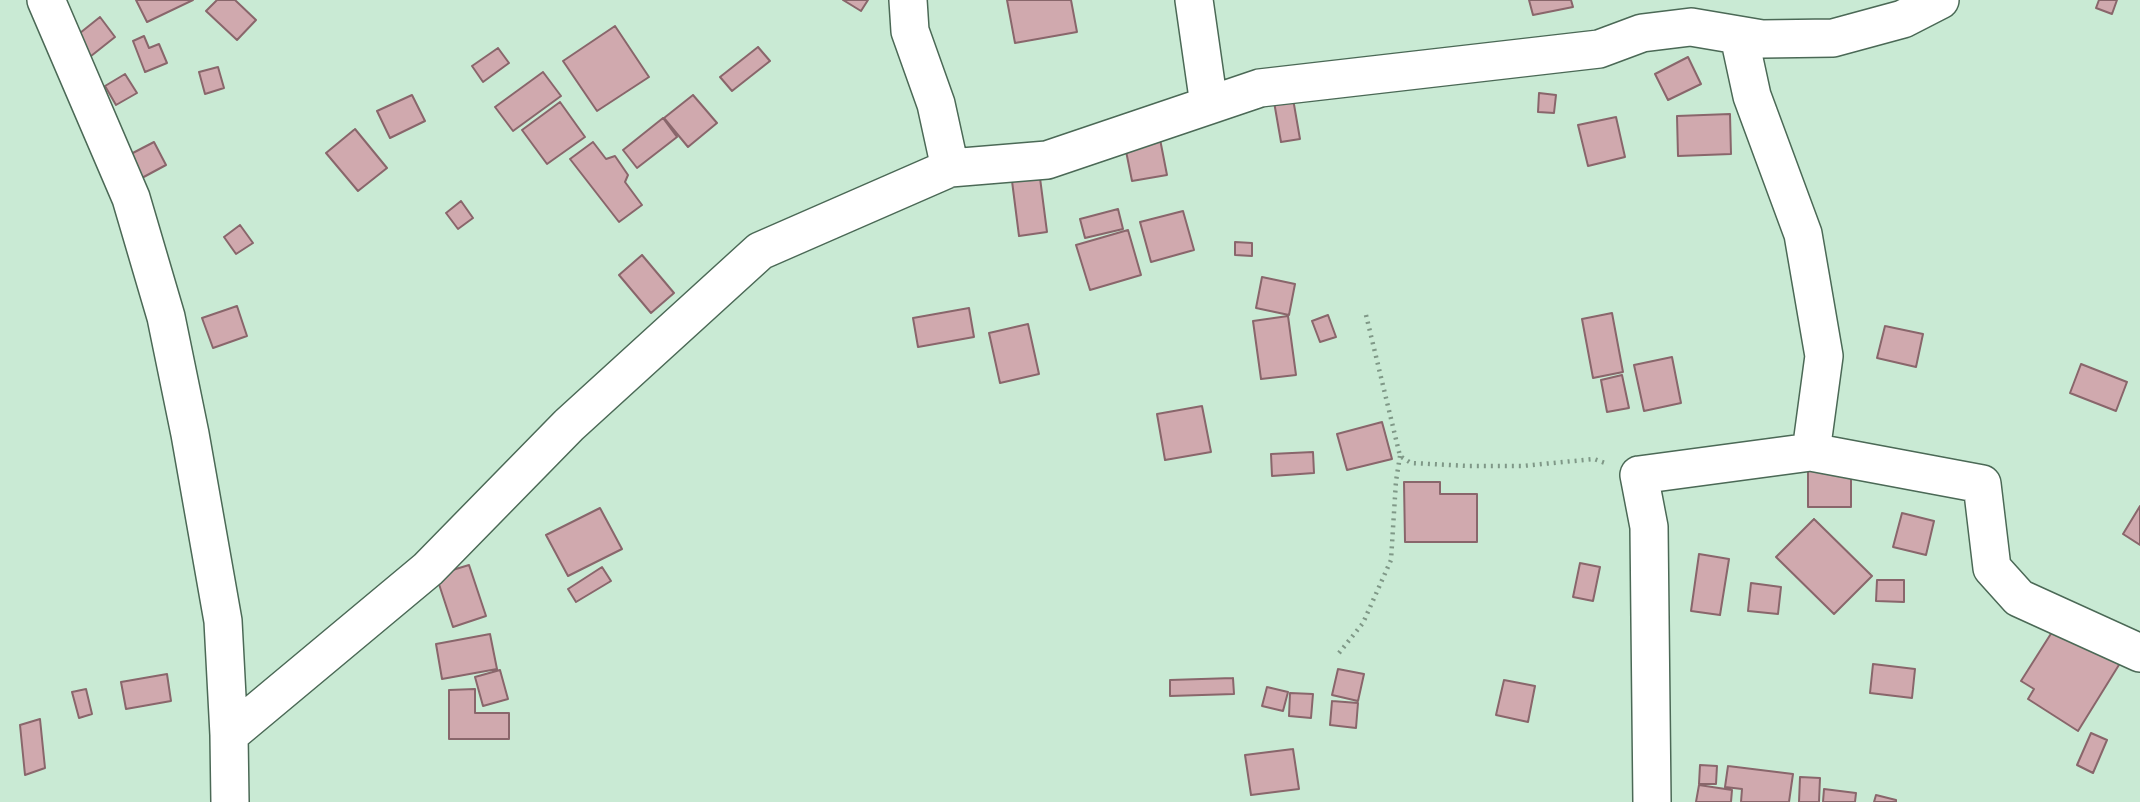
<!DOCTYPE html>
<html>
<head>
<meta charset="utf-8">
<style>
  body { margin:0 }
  canvas { display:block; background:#c9ead4 }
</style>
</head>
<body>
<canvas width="2140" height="802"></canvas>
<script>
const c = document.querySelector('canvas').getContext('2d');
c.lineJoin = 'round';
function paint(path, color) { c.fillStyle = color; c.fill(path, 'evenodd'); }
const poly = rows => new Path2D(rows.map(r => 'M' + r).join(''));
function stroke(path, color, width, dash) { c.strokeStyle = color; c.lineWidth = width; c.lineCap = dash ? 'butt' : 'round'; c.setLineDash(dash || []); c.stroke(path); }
const building = poly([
  [136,0,193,0,147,22,136,0],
  [217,0,235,0,256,20,237,40,206,11,217,0],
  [843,0,868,0,861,11,843,0],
  [1007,0,1071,0,1077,32,1015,43,1007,0],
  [1529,0,1571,0,1573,7,1533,15,1529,0],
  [2099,0,2117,0,2112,14,2096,8,2099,0],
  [100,17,115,37,86,60,70,41,100,17],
  [615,26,649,77,597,111,563,61,615,26],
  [144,36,149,48,159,44,167,63,145,72,133,41,144,36],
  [758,47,770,61,732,91,720,77,758,47],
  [498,48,509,63,483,82,472,66,498,48],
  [1688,57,1701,84,1668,100,1655,74,1688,57],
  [218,67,224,88,205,94,199,72,218,67],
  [543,72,561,96,513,131,495,107,543,72],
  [125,74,137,93,116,105,105,86,125,74],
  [1292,93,1300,139,1281,142,1273,96,1292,93],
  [1539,93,1556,95,1554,113,1538,112,1539,93],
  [412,95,425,121,390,138,377,111,412,95],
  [693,95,717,123,688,147,664,118,693,95],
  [560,102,585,137,547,164,522,130,560,102],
  [1730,114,1731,154,1678,156,1677,116,1730,114],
  [1616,117,1625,157,1588,166,1578,125,1616,117],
  [663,118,677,137,637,168,623,150,663,118],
  [355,129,387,168,358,191,326,153,355,129],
  [1159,134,1167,175,1132,181,1124,141,1159,134],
  [154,142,166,165,140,179,127,156,154,142],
  [593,142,606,159,615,156,628,175,625,182,642,205,619,222,570,159,593,142],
  [1040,178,1047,232,1019,236,1012,181,1040,178],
  [461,201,473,218,458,229,446,213,461,201],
  [1118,209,1123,229,1085,238,1080,219,1118,209],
  [1183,211,1194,250,1151,262,1140,222,1183,211],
  [240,225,253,243,236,254,224,237,240,225],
  [1128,230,1141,275,1090,290,1076,245,1128,230],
  [1235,242,1252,243,1252,256,1235,255,1235,242],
  [642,255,674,293,651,313,619,275,642,255],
  [1262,277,1295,284,1289,315,1256,308,1262,277],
  [237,306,247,336,213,348,202,318,237,306],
  [969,308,974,337,918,347,913,318,969,308],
  [1612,313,1623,372,1593,378,1582,319,1612,313],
  [1328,315,1336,337,1320,342,1312,321,1328,315],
  [1288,316,1296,375,1261,379,1253,321,1288,316],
  [1028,324,1039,374,1000,383,989,333,1028,324],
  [1885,326,1923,334,1916,367,1877,358,1885,326],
  [1672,357,1681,403,1644,411,1634,365,1672,357],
  [2081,364,2127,382,2116,411,2070,393,2081,364],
  [1622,375,1629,408,1607,412,1601,380,1622,375],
  [1202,406,1211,452,1165,460,1157,414,1202,406],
  [1382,422,1392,459,1347,470,1337,434,1382,422],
  [1313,452,1314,473,1272,476,1271,454,1313,452],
  [1808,468,1851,468,1851,507,1808,507,1808,468],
  [1404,482,1440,482,1440,494,1477,494,1477,542,1405,542,1404,482],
  [2140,506,2140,545,2123,534,2140,506],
  [600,508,622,549,568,576,546,535,600,508],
  [1902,513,1934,521,1926,555,1893,547,1902,513],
  [1814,519,1872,576,1834,614,1776,557,1814,519],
  [1699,554,1729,559,1720,615,1691,611,1699,554],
  [1580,563,1600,567,1593,601,1573,597,1580,563],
  [469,565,486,616,453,627,436,575,469,565],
  [602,567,611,581,576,602,568,589,602,567],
  [1877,580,1904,580,1904,602,1876,601,1877,580],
  [1751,583,1781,587,1778,614,1748,611,1751,583],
  [2059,621,2122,660,2078,731,2028,699,2034,689,2021,681,2059,621],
  [490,634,497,669,442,679,436,644,490,634],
  [1873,664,1915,669,1912,698,1870,693,1873,664],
  [1338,669,1364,674,1358,701,1332,695,1338,669],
  [500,670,508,699,483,706,475,677,500,670],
  [167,674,171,701,126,709,121,682,167,674],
  [1233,678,1234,694,1170,696,1170,680,1233,678],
  [1504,680,1535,686,1528,722,1496,715,1504,680],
  [1267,687,1288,692,1283,711,1262,706,1267,687],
  [86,689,92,714,79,718,72,692,86,689],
  [475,689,475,713,509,713,509,739,449,739,449,690,475,689],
  [1290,693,1313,694,1311,718,1289,716,1290,693],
  [1332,701,1358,703,1356,728,1330,725,1332,701],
  [40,719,45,768,25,775,20,725,40,719],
  [2091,733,2107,740,2093,773,2077,765,2091,733],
  [1293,749,1299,789,1251,795,1245,755,1293,749],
  [1700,765,1717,766,1716,784,1699,784,1700,765],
  [1728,766,1793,774,1789,802,1741,802,1742,789,1725,787,1728,766],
  [1800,777,1820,778,1819,802,1799,802,1800,777],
  [1699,785,1732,790,1731,802,1696,802,1699,785],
  [1824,789,1856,793,1855,802,1823,802,1824,789],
  [1876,795,1896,800,1896,802,1874,802,1876,795]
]);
paint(building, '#d0a9ae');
stroke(building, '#89666b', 2);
const minor = poly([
  [46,0,131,198,166,317,190,434,223,621,229,735,230,802],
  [908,0,910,31,936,104,950,168],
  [1194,0,1209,105],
  [1739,36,1752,96,1803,234,1824,356,1811,452],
  [229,735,428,569,569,425,760,251,950,168,1047,160,1260,88,1599,49,1642,33,1691,27,1762,39,1833,38,1903,19,1940,0],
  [1652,802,1649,527,1639,475,1811,452,1982,484,1992,568,2019,598,2140,653]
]);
stroke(minor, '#4b6956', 40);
stroke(poly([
  [1366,315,1400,456,1411,463,1469,466,1522,466,1594,459,1608,464],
  [1339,653,1363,623,1391,560,1396,481,1400,456]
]), '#7f9887', 4.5, [2, 5]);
stroke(minor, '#fff', 37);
</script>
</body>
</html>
